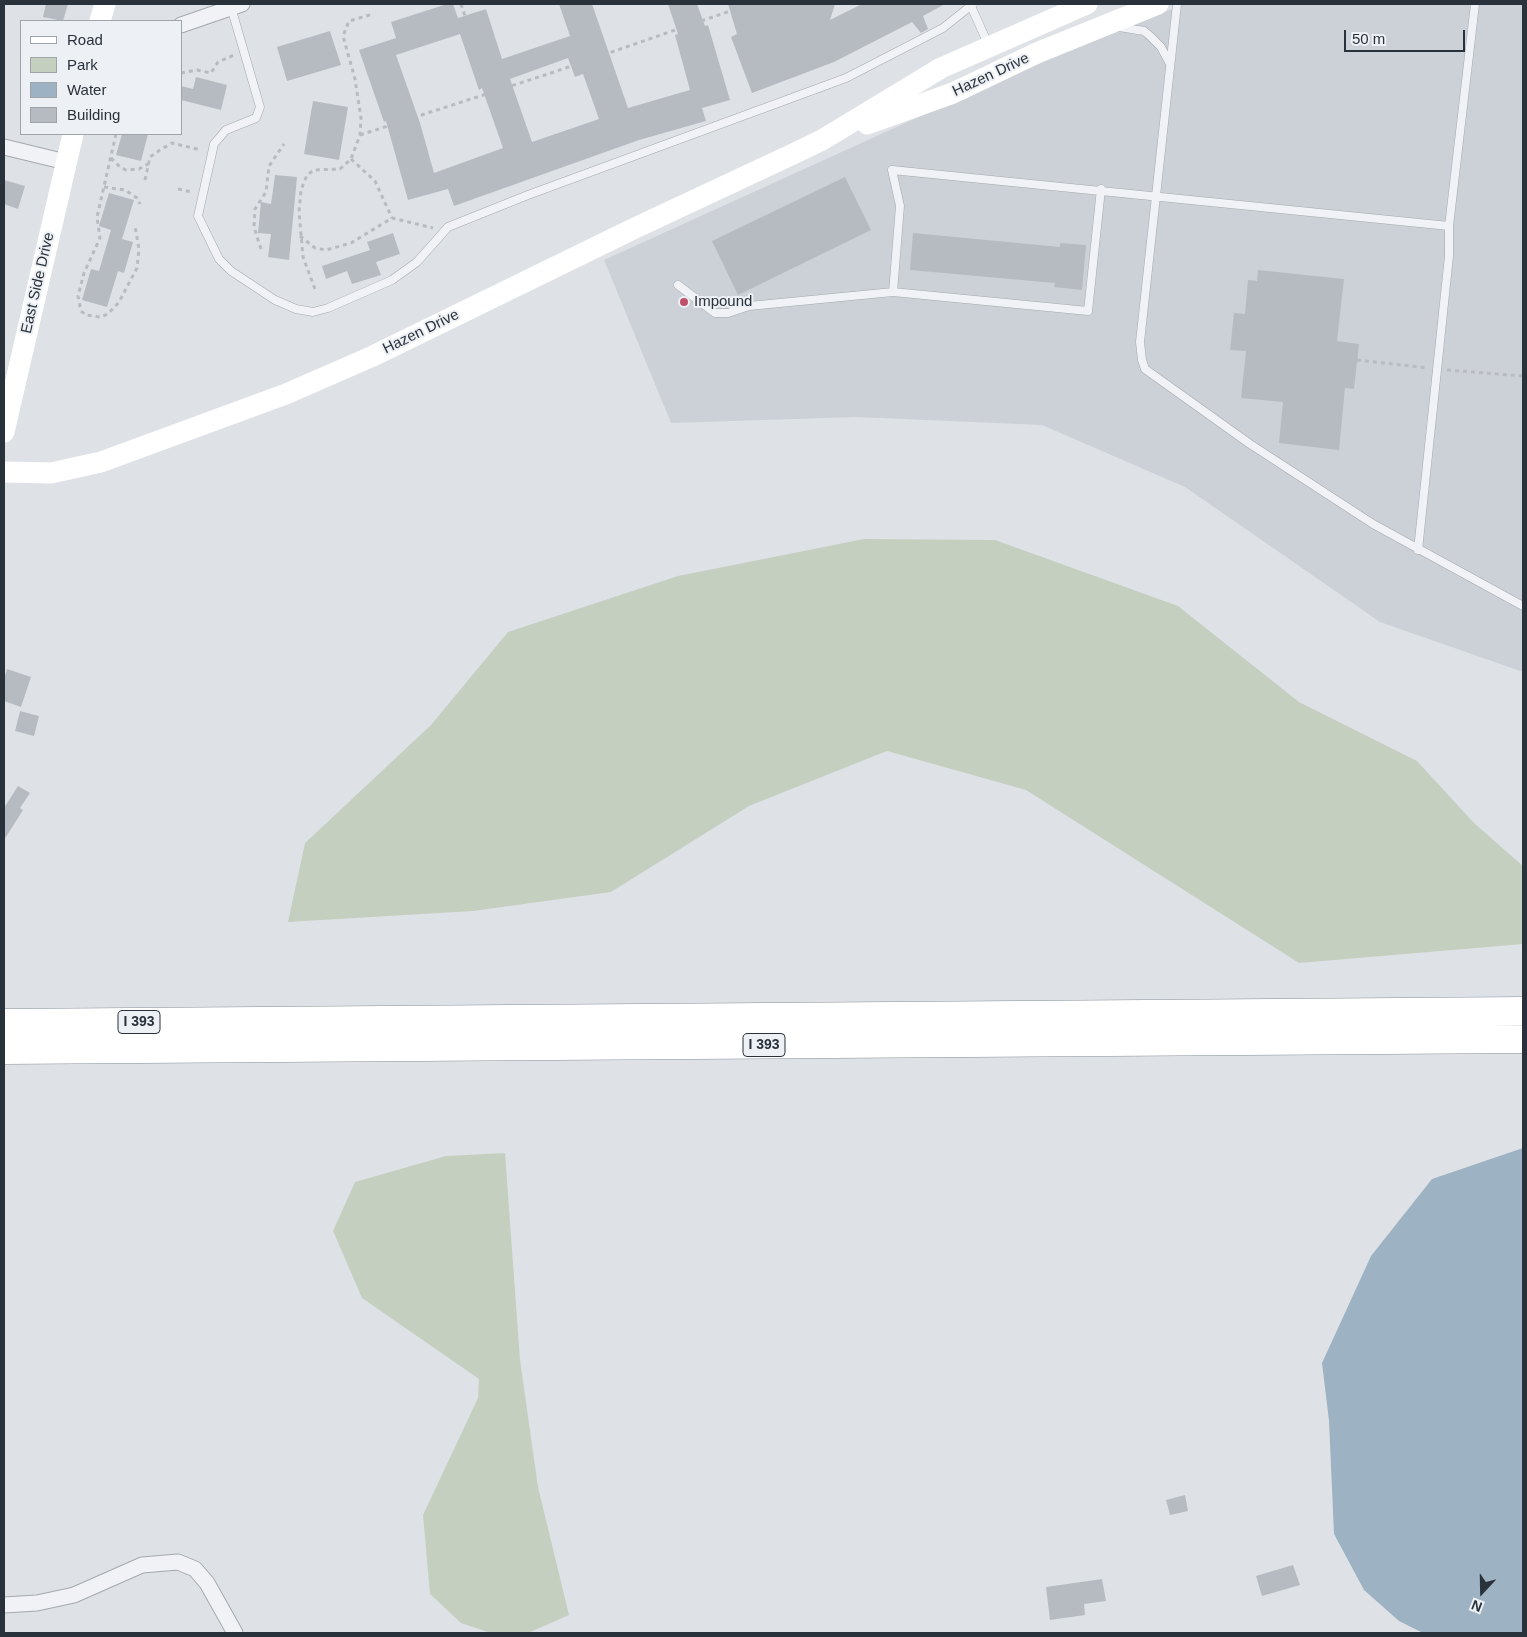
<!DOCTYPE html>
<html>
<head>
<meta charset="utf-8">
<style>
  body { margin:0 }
  #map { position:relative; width:1527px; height:1637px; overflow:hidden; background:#dee2e6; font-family:Arial,sans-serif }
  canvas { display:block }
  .frame { position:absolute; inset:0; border:5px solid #29313b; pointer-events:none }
  .legend { position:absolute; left:20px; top:20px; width:162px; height:115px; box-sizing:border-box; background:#edf0f4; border:1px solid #9fa4aa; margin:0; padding:6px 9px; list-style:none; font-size:15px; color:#29313b }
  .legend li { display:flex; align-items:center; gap:10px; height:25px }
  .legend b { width:25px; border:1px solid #9fa4aa }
  .north { position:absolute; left:1457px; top:1567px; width:50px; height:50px; -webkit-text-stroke:4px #edf0f4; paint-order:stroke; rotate:201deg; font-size:14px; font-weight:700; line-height:20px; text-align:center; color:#29313b }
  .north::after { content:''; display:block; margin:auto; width:18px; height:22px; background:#29313b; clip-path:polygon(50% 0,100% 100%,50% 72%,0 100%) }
  .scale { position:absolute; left:1344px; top:30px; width:121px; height:22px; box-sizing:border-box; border:2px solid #29313b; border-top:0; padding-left:6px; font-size:15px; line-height:18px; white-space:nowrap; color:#29313b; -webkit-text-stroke:4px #edf0f4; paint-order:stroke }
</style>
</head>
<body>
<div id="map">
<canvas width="1527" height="1637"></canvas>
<div class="frame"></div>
<ul class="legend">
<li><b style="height:6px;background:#fff"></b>Road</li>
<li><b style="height:14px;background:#c5cfc0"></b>Park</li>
<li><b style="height:14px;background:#9db2c2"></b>Water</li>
<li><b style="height:14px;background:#b6bbc2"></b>Building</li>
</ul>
<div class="north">N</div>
<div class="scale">50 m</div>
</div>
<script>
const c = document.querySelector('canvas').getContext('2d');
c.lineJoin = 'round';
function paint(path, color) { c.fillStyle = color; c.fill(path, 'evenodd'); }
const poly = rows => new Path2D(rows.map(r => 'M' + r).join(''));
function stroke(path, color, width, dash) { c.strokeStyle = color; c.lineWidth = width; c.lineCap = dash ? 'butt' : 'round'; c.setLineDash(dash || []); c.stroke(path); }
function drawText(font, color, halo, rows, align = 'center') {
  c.font = font + ' Arial,sans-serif'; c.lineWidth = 4; c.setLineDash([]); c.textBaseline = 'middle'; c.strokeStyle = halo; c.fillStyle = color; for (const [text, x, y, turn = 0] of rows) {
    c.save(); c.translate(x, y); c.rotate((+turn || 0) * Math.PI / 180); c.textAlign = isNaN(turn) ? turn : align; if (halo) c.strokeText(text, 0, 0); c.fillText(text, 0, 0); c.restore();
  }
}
paint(poly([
  [1184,4,1523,4,1523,672,1380,622,1185,487,1042,425,857,417,671,423,604,260,1000,80]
]), '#ccd1d7');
paint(poly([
  [864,539,995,540,1178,606,1299,702,1417,761,1474,823,1523,866,1523,944,1299,963,1026,790,887,751,749,806,611,892,473,911,288,922,305,843,431,725,508,632,678,576],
  [505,1153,520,1360,538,1487,569,1615,528,1633,491,1633,461,1623,430,1594,423,1515,478,1398,479,1379,362,1298,333,1231,355,1182,446,1156]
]), '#c5cfc0');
paint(poly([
  [1523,1148,1523,1633,1423,1633,1399,1621,1364,1590,1334,1534,1329,1421,1322,1363,1371,1256,1432,1179]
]), '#9db2c2');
paint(poly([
  [46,4,68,4,63,21,43,17],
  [447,4,453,4,458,18,486,9,502,59,570,36,559,4,592,4,628,108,690,90,675,35,678,34,668,4,697,4,705,26,708,25,730,100,702,108,706,121,639,140,454,206,448,189,408,200,386,121,384,122,359,50,396,38,391,22],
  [460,34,479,90,482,88,503,148,434,173,420,123,396,55],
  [568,58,575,77,583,74,599,119,532,142,510,79],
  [728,4,835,4,830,20,862,4,945,4,923,16,928,29,921,33,912,22,834,62,752,93,731,37,737,34],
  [330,31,341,65,287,81,277,47],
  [196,77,227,85,221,110,181,100,181,86,193,89],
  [313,101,348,107,339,160,304,154],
  [122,134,148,134,141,161,116,155],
  [275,175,297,177,289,260,268,257,271,234,258,233,261,202,271,204],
  [845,177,871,230,738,295,712,241],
  [4,180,25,186,18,209,4,204],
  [109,193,134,200,122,239,133,242,124,273,118,271,107,307,82,300,91,269,99,271,111,230,99,226],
  [393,233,400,254,376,262,381,275,352,284,347,271,326,279,322,266,370,250,367,242],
  [913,233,1060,247,1060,243,1086,245,1082,290,1054,287,1055,283,910,270],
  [1258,270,1344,279,1337,341,1359,344,1354,389,1345,388,1339,450,1279,443,1283,402,1241,398,1246,351,1230,350,1234,313,1245,314,1248,280,1257,281],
  [7,669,31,677,21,707,4,701,4,679],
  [20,711,39,716,34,736,15,731],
  [18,786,30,793,20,808,23,810,4,840,4,808],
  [1185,1495,1188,1511,1170,1515,1166,1500],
  [1293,1565,1300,1585,1262,1596,1256,1576],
  [1102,1579,1106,1601,1084,1604,1085,1615,1050,1620,1046,1587]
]), '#b6bbc2');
const lane = poly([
  [970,4,989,46],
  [1177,4,1140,342,1142,360,1145,369,1250,444,1373,524,1523,606],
  [231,7,260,107,256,118,226,130,214,144,198,216,219,259,231,271,275,300,296,309,313,312,328,308,392,280,417,262,448,227,528,195,846,78,943,28,973,4],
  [1119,27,1144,31,1150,36,1161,47,1170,64],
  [678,285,715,313,728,313,749,306,893,292,1088,311,1101,189],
  [893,292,900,206,892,170,1449,226],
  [1418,550,1449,256,1449,226,1475,4]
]);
const street = poly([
  [181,25,242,4],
  [4,147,66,162],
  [4,1605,37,1603,74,1595,142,1565,178,1562,195,1569,207,1583,235,1633]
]);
const highway = poly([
  [4,1023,1523,1011],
  [4,1050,1523,1039]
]);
stroke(lane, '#a4a9af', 9);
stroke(street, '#a4a9af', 17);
stroke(highway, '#87909b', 29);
stroke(poly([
  [461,4,465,16],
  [181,73,197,70,211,73,218,62,234,55],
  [116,134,97,217,100,238,84,273,78,296,81,311,86,315,100,317,108,314,119,302,137,268,139,249,135,226],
  [360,135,554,72,730,11],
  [111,158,120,167,126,170,139,169,148,164],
  [351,159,375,181,392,218],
  [145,180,150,157,160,150,172,143,201,150],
  [104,187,125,190,137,198,140,204],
  [178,189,192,192],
  [300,236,315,248,326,250,351,243,392,218,433,228],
  [261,249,254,227,255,209,266,192,269,166,284,144],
  [315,289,303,257,299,212,301,190,307,175,314,170,340,169,351,159,360,135,361,118,355,79,343,36,349,21,373,14],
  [1357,360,1428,368],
  [1447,370,1523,376]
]), '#b8bcc1', 3, [4, 4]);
stroke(lane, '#f0f2f5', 8);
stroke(street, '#f0f2f5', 15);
stroke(poly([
  [100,21,105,4],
  [867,124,953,93,1039,52,1158,4],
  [4,432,73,134],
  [4,472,51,473,101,462,286,394,373,356,635,228,793,154,822,140,941,68,1087,4]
]), '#fff', 21);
stroke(highway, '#fff', 28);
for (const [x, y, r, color] of [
  [684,302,5,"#be5069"]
]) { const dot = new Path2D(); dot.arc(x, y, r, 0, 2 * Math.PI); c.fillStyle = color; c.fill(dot); stroke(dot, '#edf0f4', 2); }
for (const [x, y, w] of [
  [139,1022,42],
  [764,1045,42]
]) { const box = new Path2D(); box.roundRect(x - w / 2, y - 11.5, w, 23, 4); c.fillStyle = '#edf0f4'; c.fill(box); stroke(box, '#29313b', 1); }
drawText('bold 14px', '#29313b', null, [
  ["I 393",139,1022],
  ["I 393",764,1045]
]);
drawText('15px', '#29313b', '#edf0f4', [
  ["Hazen Drive",991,75,-25],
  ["East Side Drive",38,283,-77],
  ["Hazen Drive",421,332,-26]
]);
drawText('15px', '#29313b', '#edf0f4', [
  ["Impound",694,302]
], 'left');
</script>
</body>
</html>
